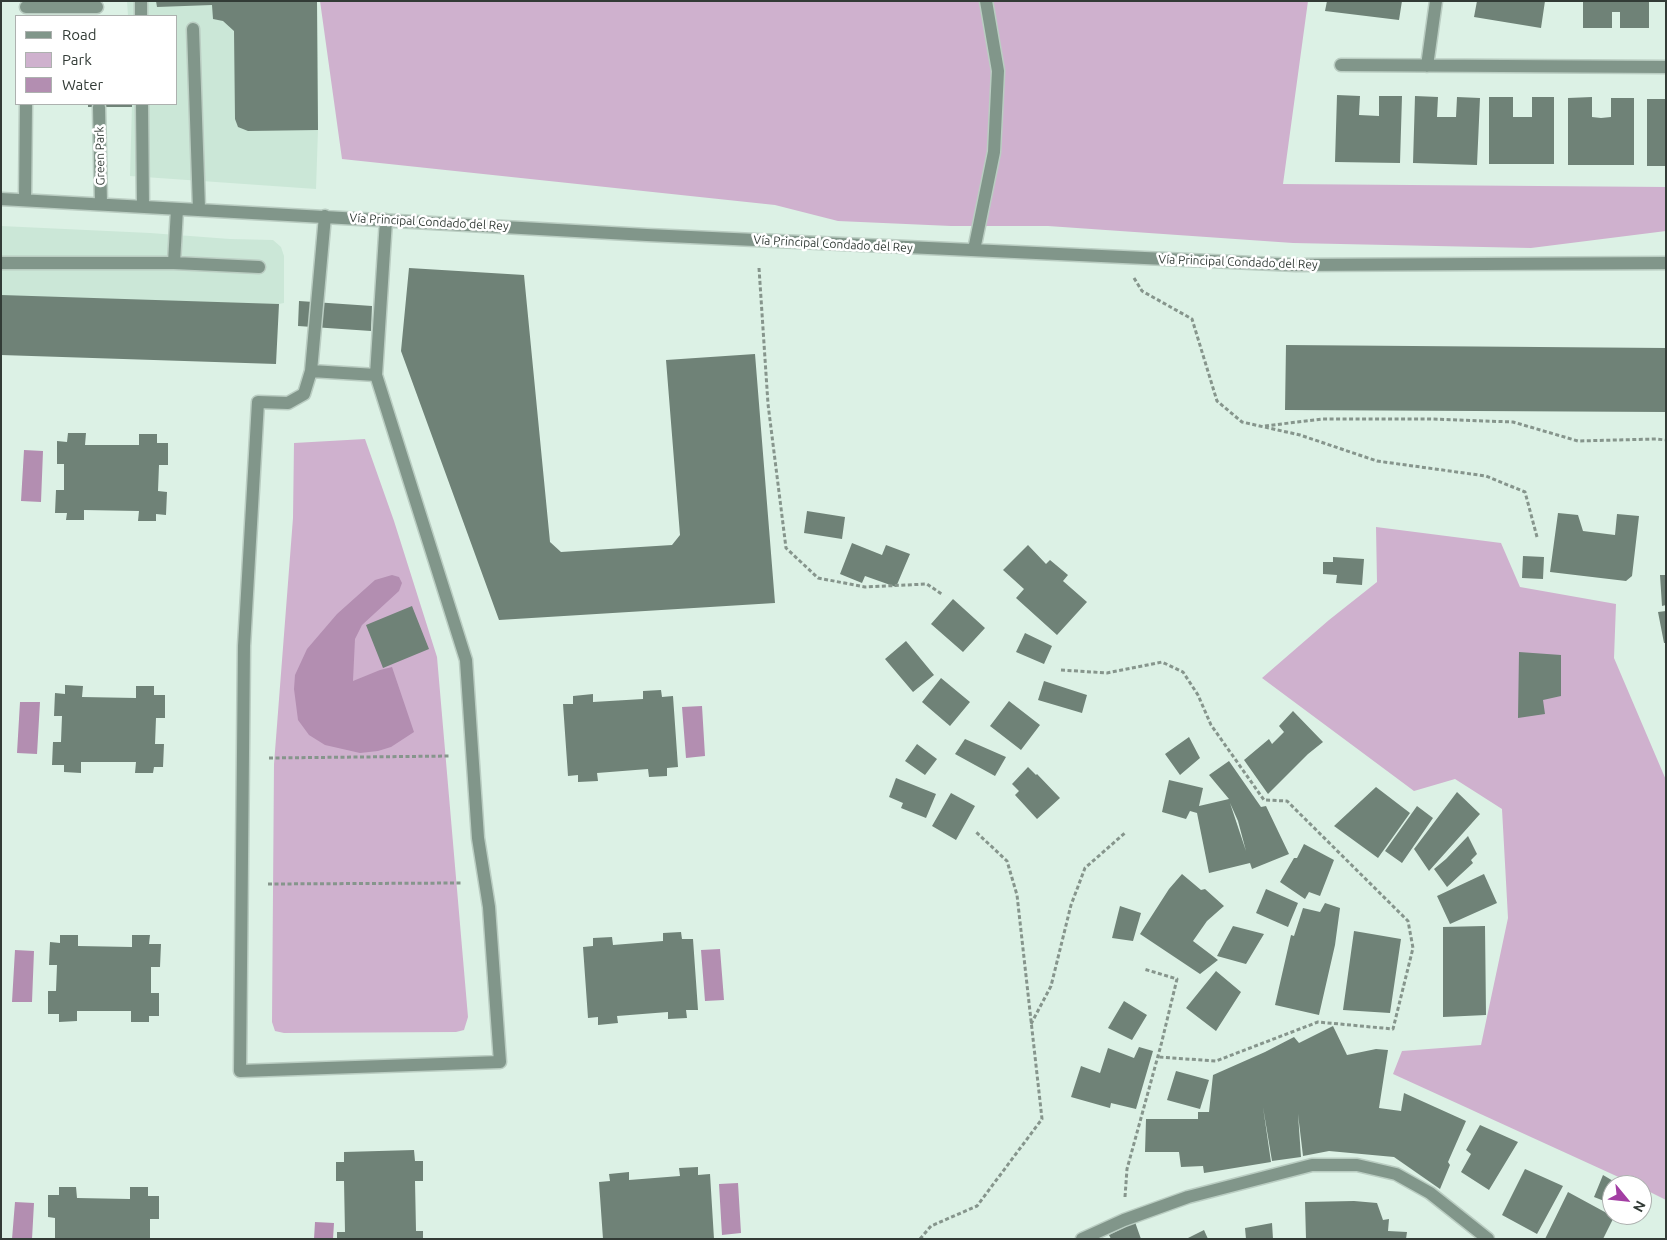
<!DOCTYPE html>
<html>
<head>
<meta charset="utf-8">
<style>
  body { margin:0 }
  #map { position:relative; width:1667px; height:1240px; overflow:hidden; background:#dcf1e5; font-family:Ubuntu,sans-serif }
  canvas { display:block }
  .frame { position:absolute; inset:0; border:2px solid #323b36; pointer-events:none }
  .legend { position:absolute; left:15px; top:15px; width:162px; height:90px; box-sizing:border-box; background:#fff; border:1px solid #adb1af; margin:0; padding:6px 9px; list-style:none; font-size:15px; color:#323b36 }
  .legend li { display:flex; align-items:center; gap:10px; height:25px }
  .legend b { width:25px; border:1px solid #adb1af }
  .north { position:absolute; left:1602px; top:1175px; width:50px; height:50px; box-sizing:border-box; background:#fff; border:1px solid #adb1af; border-radius:50%; rotate:118deg; font-size:14px; font-weight:700; line-height:20px; text-align:center; color:#323b36 }
  .north::after { content:''; display:block; margin:auto; width:18px; height:22px; background:#a33ea3; clip-path:polygon(50% 0,100% 100%,50% 72%,0 100%) }
</style>
</head>
<body>
<div id="map">
<canvas width="1667" height="1240"></canvas>
<div class="frame"></div>
<ul class="legend">
<li><b style="height:6px;background:#81968a"></b>Road</li>
<li><b style="height:14px;background:#cfb1ce"></b>Park</li>
<li><b style="height:14px;background:#b38eb1"></b>Water</li>
</ul>
<div class="north">N</div>
</div>
<script>
const c = document.querySelector('canvas').getContext('2d');
c.lineJoin = 'round';
function paint(path, color) { c.fillStyle = color; c.fill(path, 'evenodd'); }
const poly = rows => new Path2D(rows.map(r => 'M' + r).join(''));
function stroke(path, color, width, dash) { c.strokeStyle = color; c.lineWidth = width; c.lineCap = dash ? 'butt' : 'round'; c.setLineDash(dash || []); c.stroke(path); }
function drawText(font, color, halo, rows, align = 'center') {
  c.font = font + ' Ubuntu,sans-serif'; c.lineWidth = 5; c.setLineDash([]); c.textBaseline = 'middle'; c.strokeStyle = halo; c.fillStyle = color; for (const [text, x, y, turn = 0] of rows) {
    c.save(); c.translate(x, y); c.rotate((+turn || 0) * Math.PI / 180); c.textAlign = isNaN(turn) ? turn : align; if (halo) c.strokeText(text, 0, 0); c.fillText(text, 0, 0); c.restore();
  }
}
paint(poly([
  [127,1,317,1,318,130,316,189,130,176,132,104,176,104,176,16,128,16],
  [1,226,150,233,230,239,273,240,281,247,284,256,284,303,1,355]
]), '#cbe7d7');
paint(poly([
  [320,1,1308,1,1283,184,1666,187,1666,231,1531,248,1293,243,1048,226,951,226,838,221,775,205,342,159],
  [365,439,394,521,437,657,468,1017,464,1030,456,1032,284,1033,275,1031,272,1022,274,764,293,518,294,443],
  [1376,527,1501,543,1520,587,1616,604,1614,658,1666,780,1666,1200,1642,1188,1642,1185,1636,1185,1393,1074,1402,1051,1481,1045,1508,918,1502,809,1455,779,1414,791,1262,678,1329,620,1377,582]
]), '#cfb1ce');
paint(poly([
  [24,450,43,451,41,502,21,501],
  [392,575,399,577,402,583,399,591,362,625,355,639,353,681,380,670,392,667,414,732,391,747,378,751,360,753,325,745,309,735,298,720,294,689,295,675,307,649,337,614,375,580],
  [20,702,40,702,37,754,17,753],
  [702,706,705,756,686,758,682,707],
  [720,949,724,1000,705,1001,701,950],
  [15,950,34,951,32,1002,12,1002],
  [738,1183,741,1233,722,1235,719,1184],
  [15,1202,34,1203,32,1239,12,1239],
  [315,1222,334,1223,333,1239,314,1239]
]), '#b38eb1');
paint(poly([
  [156,1,317,1,318,130,248,131,238,127,235,119,234,31,223,21,213,19,212,5,157,7],
  [1327,1,1402,1,1399,20,1325,11],
  [1477,1,1545,1,1541,28,1474,17],
  [1583,1,1649,1,1649,28,1620,28,1620,12,1612,12,1612,28,1583,28],
  [1337,95,1360,96,1359,115,1379,116,1379,96,1402,96,1400,163,1335,162],
  [1415,96,1438,97,1437,117,1456,117,1457,97,1480,98,1477,165,1413,163],
  [1489,97,1513,97,1513,117,1532,117,1532,97,1554,97,1554,164,1489,164],
  [1592,97,1592,117,1601,118,1611,117,1611,98,1634,98,1634,165,1568,165,1568,98],
  [1647,99,1666,99,1666,166,1647,166],
  [88,104,132,104,132,107,88,107],
  [409,268,524,275,550,542,561,552,672,545,680,535,666,360,755,354,775,603,499,620,401,351],
  [1,295,279,304,276,364,1,355],
  [299,301,372,306,371,331,298,326],
  [1286,345,1666,348,1666,412,1285,410],
  [68,433,86,433,85,445,139,445,139,434,157,434,157,443,168,443,168,465,159,465,158,491,167,492,166,515,156,514,156,521,138,521,139,511,84,510,84,520,66,520,67,513,55,513,56,490,64,490,64,464,57,464,57,441,67,442],
  [807,511,845,517,842,539,804,533],
  [1558,513,1578,515,1583,531,1615,535,1617,514,1639,516,1632,576,1626,581,1550,572],
  [852,543,882,555,886,545,910,554,896,587,865,576,862,583,840,574],
  [1028,545,1046,564,1050,560,1068,575,1063,581,1087,602,1057,635,1016,598,1024,589,1003,570],
  [1523,556,1544,557,1543,579,1522,578],
  [1333,557,1364,559,1362,585,1336,583,1337,575,1323,574,1323,562,1333,562],
  [1660,575,1666,575,1666,605,1662,606],
  [953,599,985,628,963,652,931,624],
  [412,606,429,649,383,668,366,625],
  [1666,611,1666,643,1664,643,1658,612],
  [1025,633,1052,646,1044,664,1016,652],
  [906,641,934,675,913,692,885,659],
  [1519,652,1561,655,1561,696,1543,700,1545,714,1518,718],
  [941,678,970,702,950,726,922,702],
  [1044,681,1087,695,1082,713,1038,700],
  [65,685,83,686,82,697,136,698,136,686,154,686,154,695,165,695,165,718,156,718,155,744,164,744,163,767,154,767,153,773,135,773,136,762,81,762,81,773,64,772,64,765,52,765,53,742,61,742,62,716,54,716,55,693,65,694],
  [661,690,662,697,673,696,678,767,667,768,667,776,649,777,648,769,597,773,598,781,578,782,578,775,568,776,563,704,573,704,573,696,593,694,593,702,643,699,643,691],
  [1009,701,1040,725,1021,750,990,726],
  [1293,711,1323,742,1308,754,1268,794,1244,760,1269,739,1272,744,1284,732,1279,726],
  [1189,737,1200,758,1180,775,1165,754],
  [965,739,1006,757,995,776,955,754],
  [917,744,937,759,925,775,905,761],
  [1229,761,1261,807,1266,806,1289,854,1252,869,1250,863,1209,873,1197,813,1190,811,1186,819,1162,812,1169,780,1203,788,1199,806,1229,799,1209,775],
  [1230,803,1238,821,1246,851],
  [1028,767,1036,775,1037,774,1060,798,1037,819,1015,795,1019,791,1012,784],
  [896,778,936,794,926,818,901,808,903,803,889,797],
  [1376,787,1410,813,1378,858,1334,826],
  [1457,792,1480,814,1429,871,1414,849],
  [951,793,975,806,956,840,932,826],
  [1417,806,1433,818,1402,863,1385,851],
  [1468,836,1477,854,1471,860,1473,863,1447,887,1434,869,1446,859],
  [1304,844,1334,860,1320,896,1309,892,1305,899,1280,882,1294,858,1297,858],
  [1182,874,1201,890,1205,889,1224,906,1207,921,1193,941,1218,960,1200,974,1140,934,1169,889],
  [1484,874,1497,903,1450,924,1437,896],
  [1266,889,1298,903,1288,927,1256,913],
  [1325,903,1340,908,1335,945,1319,1015,1275,1005,1291,935,1294,936,1303,908,1320,912],
  [1120,906,1141,913,1133,941,1112,938],
  [1233,926,1264,934,1246,964,1217,956],
  [1485,926,1486,1015,1443,1017,1443,927],
  [1354,931,1401,939,1390,1013,1343,1010],
  [681,932,682,939,693,939,698,1010,686,1010,687,1018,668,1019,668,1012,617,1016,618,1023,598,1025,598,1017,588,1018,583,947,593,946,593,938,612,937,613,945,663,941,663,933],
  [60,935,78,935,78,946,132,947,132,935,150,935,149,944,161,944,160,967,151,967,151,993,159,993,159,1016,149,1016,149,1022,131,1022,131,1011,77,1011,77,1021,59,1022,59,1014,48,1014,48,991,56,991,57,965,49,965,50,942,60,943],
  [1216,971,1241,992,1216,1031,1186,1008],
  [1124,1001,1147,1015,1132,1040,1108,1028],
  [1333,1026,1347,1055,1376,1049,1388,1050,1379,1108,1401,1111,1404,1093,1466,1121,1448,1162,1450,1165,1440,1189,1394,1157,1329,1151,1303,1156,1298,1114,1301,1157,1272,1161,1263,1107,1271,1162,1204,1173,1203,1166,1181,1167,1179,1152,1145,1152,1146,1119,1198,1119,1198,1112,1209,1112,1213,1075,1265,1052,1294,1037,1299,1043],
  [1139,1047,1153,1051,1136,1109,1111,1103,1110,1108,1071,1097,1081,1066,1100,1073,1108,1048,1134,1058],
  [1176,1071,1209,1080,1200,1109,1167,1100],
  [1480,1125,1518,1142,1489,1190,1461,1172,1471,1154,1466,1150],
  [414,1150,415,1161,423,1161,423,1181,415,1181,416,1231,423,1231,423,1239,337,1239,337,1232,345,1232,344,1181,336,1181,336,1162,344,1162,344,1152],
  [698,1167,698,1175,710,1174,714,1239,603,1239,599,1182,610,1181,609,1174,629,1172,629,1180,680,1176,679,1168],
  [1525,1169,1563,1186,1537,1234,1502,1215],
  [1603,1175,1620,1185,1612,1185,1612,1204,1594,1197],
  [59,1187,76,1187,77,1198,130,1199,130,1187,148,1187,148,1196,159,1196,159,1219,150,1219,150,1239,55,1239,55,1218,48,1217,48,1195,59,1195],
  [1568,1192,1614,1217,1603,1239,1545,1239],
  [1354,1201,1377,1203,1383,1220,1389,1219,1388,1231,1407,1232,1406,1239,1306,1239,1305,1202],
  [1135,1222,1141,1239,1111,1239,1109,1235],
  [1272,1223,1273,1239,1246,1239,1245,1228],
  [1204,1230,1208,1239,1186,1239]
]), '#6f8277');
const minor = poly([
  [141,1,141,16],
  [26,7,97,7],
  [193,29,199,209],
  [1341,65,1666,67],
  [1427,66,1436,1],
  [142,104,143,207],
  [99,107,101,204],
  [1,199,647,235,1296,265,1666,263],
  [25,200,26,104],
  [325,216,311,371,304,394,288,403,258,402,244,646,240,1071,500,1062,489,907,478,838,466,660,376,375,386,220],
  [974,250,994,152,998,71,986,1],
  [1,263,174,263,259,267],
  [174,263,177,209],
  [311,371,376,375],
  [1082,1239,1124,1220,1188,1197,1312,1165,1357,1165,1396,1174,1430,1193,1488,1239]
]);
stroke(minor, '#bacdc2', 15);
stroke(poly([
  [759,268,768,404,786,548,818,578,865,587,927,584,943,595],
  [1134,278,1142,291,1192,319,1217,401,1242,422,1300,435,1377,461,1486,476,1525,492,1537,537],
  [1265,426,1322,419,1431,419,1513,422,1578,441,1656,439,1666,440],
  [1061,670,1107,673,1162,662,1183,672,1198,695,1211,725,1264,800,1287,801,1408,921,1413,948,1393,1029,1318,1022,1216,1061,1158,1057],
  [269,758,450,756],
  [268,884,461,883],
  [1031,1024,1051,986,1071,905,1085,868,1126,832],
  [1125,1197,1127,1169,1161,1045,1177,979,1144,969],
  [920,1239,931,1226,977,1206,1042,1119,1017,895,1007,861,976,832]
]), '#86958c', 3, [4, 2.5]);
stroke(minor, '#81968a', 12);
drawText('12px', '#323b36', '#fff', [
  ["Green Park",100,156,-91],
  ["Vía Principal Condado del Rey",429,222,3],
  ["Vía Principal Condado del Rey",833,244,3],
  ["Vía Principal Condado del Rey",1238,262,2]
]);
</script>
</body>
</html>
